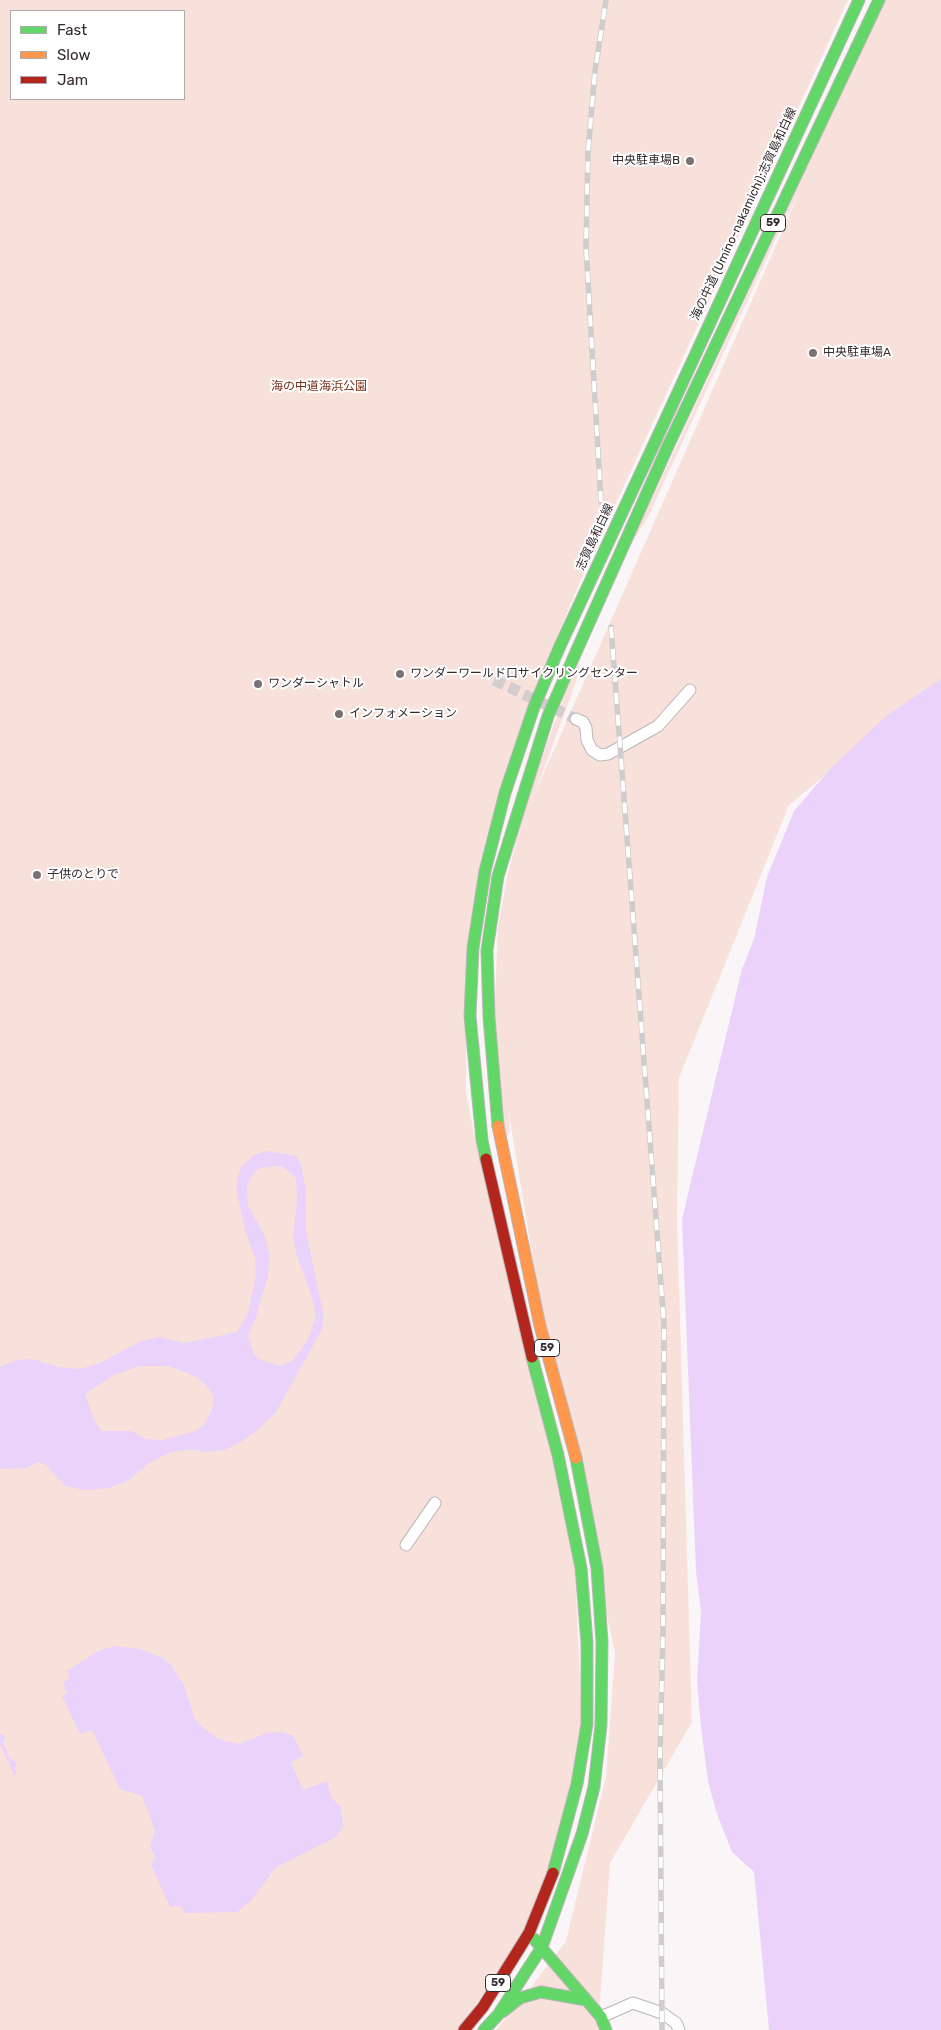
<!DOCTYPE html>
<html>
<head>
<meta charset="utf-8">
<style>
  body { margin:0 }
  #map { position:relative; width:941px; height:2030px; overflow:hidden; background:#faf6f8; font-family:Rubik,sans-serif }
  canvas { display:block }
  .legend { position:absolute; left:10px; top:10px; width:175px; height:90px; box-sizing:border-box; background:#fff; border:1px solid #aeaaab; margin:0; padding:6px 9px; list-style:none; font-size:15px; color:#352a2e }
  .legend li { display:flex; align-items:center; gap:10px; height:25px }
  .legend b { width:25px; border:1px solid #aeaaab }
</style>
</head>
<body>
<div id="map">
<canvas width="941" height="2030"></canvas>
<ul class="legend">
<li><b style="height:6px;background:#63d668"></b>Fast</li>
<li><b style="height:6px;background:#ff974d"></b>Slow</li>
<li><b style="height:6px;background:#b3261e"></b>Jam</li>
</ul>
</div>
<script>
const c = document.querySelector('canvas').getContext('2d');
c.lineJoin = 'round';
function paint(path, color) { c.fillStyle = color; c.fill(path, 'evenodd'); }
const poly = rows => new Path2D(rows.map(r => 'M' + r).join(''));
function stroke(path, color, width, dash) { c.strokeStyle = color; c.lineWidth = width; c.lineCap = dash ? 'butt' : 'round'; c.setLineDash(dash || []); c.stroke(path); }
function drawText(font, color, halo, rows, align = 'center') {
  c.font = font + ' Rubik,"Noto Sans JP",sans-serif'; c.lineWidth = 4; c.setLineDash([]); c.textBaseline = 'middle'; c.strokeStyle = halo; c.fillStyle = color; for (const [text, x, y, turn = 0] of rows) {
    c.save(); c.translate(x, y); c.rotate((+turn || 0) * Math.PI / 180); c.textAlign = isNaN(turn) ? turn : align; if (halo) c.strokeText(text, 0, 0); c.fillText(text, 0, 0); c.restore();
  }
}
paint(poly([
  [0,0,848,0,586,568,526,710,466,975,466,1092,474,1134,552,1450,575,1572,582,1722,563,1827,527,1928,459,2030,0,2030],
  [11,11,184,11,184,99,11,99],
  [885,0,941,0,941,688,888,723,789,805,679,1078,677,1217,692,1722,610,1863,598,2030,496,2030,532,1986,566,1941,606,1777,615,1653,541,1309,508,1108,510,1131,505,1140,494,1023,498,927,507,878,526,802,569,682,581,661,575,685,535,793,800,191,779,232,649,515,628,550]
]), '#f8e1db');
paint(poly([
  [941,679,941,2030,769,2030,754,1872,732,1852,717,1814,708,1781,701,1727,697,1681,701,1612,696,1572,682,1219,742,969,754,939,767,877,794,811,830,769,886,716],
  [267,1151,296,1156,301,1165,306,1190,306,1232,324,1316,322,1329,315,1342,276,1412,254,1433,237,1444,224,1450,206,1452,190,1449,169,1453,149,1463,128,1481,108,1488,83,1490,65,1486,46,1465,37,1462,26,1468,0,1469,0,1367,16,1360,33,1359,58,1367,80,1369,100,1363,141,1341,159,1337,185,1343,237,1332,248,1313,256,1275,255,1259,245,1230,236,1188,238,1177,241,1167,247,1161,255,1154],
  [273,1166,283,1167,296,1178,297,1201,293,1236,296,1253,312,1298,316,1315,309,1337,299,1352,291,1362,280,1366,261,1360,254,1354,248,1336,256,1317,268,1276,270,1256,265,1237,248,1205,247,1186,253,1174,261,1168],
  [140,1366,168,1366,195,1376,205,1384,213,1395,213,1407,204,1425,196,1431,162,1440,146,1439,131,1431,101,1431,94,1419,85,1394,114,1375],
  [115,1646,140,1649,163,1658,171,1665,184,1685,195,1719,201,1726,215,1737,225,1741,240,1744,267,1733,280,1732,293,1735,303,1756,291,1762,303,1790,327,1781,332,1799,341,1806,343,1827,336,1837,275,1868,251,1901,237,1912,185,1913,181,1906,170,1907,151,1865,155,1857,150,1846,155,1831,142,1796,120,1789,92,1730,80,1734,62,1696,67,1693,63,1682,70,1678,67,1671,98,1651],
  [0,1733,5,1736,3,1743,10,1759,17,1762,15,1769,17,1774,14,1775,0,1744]
]), '#ebd2fb');
stroke(poly([
  [494,680,576,719]
]), '#d3cdd0', 11, [11, 5.5]);
const street = poly([
  [576,719,583,722,586,728,587,740,592,750,600,755,608,754,658,726,690,690],
  [406,1545,435,1503],
  [601,2017,633,2003,662,2013,676,2023,679,2030]
]);
const fast = poly([
  [656,440,859,0],
  [668,446,879,0],
  [498,1126,489,1017,487,950,498,876,548,716,576,652],
  [486,1159,482,1140,470,1016,473,948,485,871,505,793,534,707,560,646],
  [532,1357,558,1455,581,1568,587,1643,587,1724,577,1784,553,1873],
  [534,1939,601,2017,606,2030],
  [502,2012,520,1998,541,1992,586,2000],
  [484,2030,498,2015,542,1947,582,1834,594,1787,601,1725,602,1642,597,1568,576,1458]
]);
const slow = poly([
  [498,1126,540,1326,576,1458]
]);
const jam = poly([
  [486,1159,532,1357],
  [464,2030,483,2007,529,1933,553,1873]
]);
stroke(street, '#bcb5b8', 13);
stroke(fast, '#bcb5b8', 13);
stroke(slow, '#bcb5b8', 13);
stroke(jam, '#bcb5b8', 13);
stroke(street, '#fefefe', 11);
stroke(fast, '#63d668', 11);
stroke(slow, '#ff974d', 11);
stroke(jam, '#b3261e', 11);
const rail = poly([
  [601,502,586,247,588,152,595,71,606,0],
  [611,627,664,1324,663,1633,660,1756,662,2030]
]);
stroke(rail, '#cecccd', 5.5);
stroke(rail, '#fff', 4, [11]);
const fastBridge = poly([
  [560,646,656,440],
  [576,652,668,446]
]);
stroke(fastBridge, '#bcb5b8', 13, []);
stroke(fastBridge, '#63d668', 11);
for (const [x, y, r, color] of [
  [690,161,5,"#7a7175"],
  [813,353,5,"#7a7175"],
  [400,674,5,"#7a7175"],
  [258,684,5,"#7a7175"],
  [339,714,5,"#7a7175"],
  [37,875,5,"#7a7175"]
]) { const dot = new Path2D(); dot.arc(x, y, r, 0, 2 * Math.PI); c.fillStyle = color; c.fill(dot); stroke(dot, '#fff', 2); }
for (const [x, y, w] of [
  [773,223,25],
  [547,1348,25],
  [498,1983,25]
]) { const box = new Path2D(); box.roundRect(x - w / 2, y - 8.5, w, 17, 4); c.fillStyle = '#fff'; c.fill(box); stroke(box, '#352a2e', 1); }
drawText('bold 11px', '#352a2e', null, [
  ["59",773,223],
  ["59",547,1348],
  ["59",498,1983]
]);
drawText('12px', '#352a2e', '#fff', [
  ["中央駐車場B",680,161,"right"],
  ["中央駐車場A",823,353],
  ["ワンダーワールド口サイクリングセンター",410,674],
  ["ワンダーシャトル",268,684],
  ["インフォメーション",349,714],
  ["子供のとりで",47,875]
], 'left');
drawText('12px', '#352a2e', '#fff', [
  ["海の中道 (Umino-nakamichi);志賀島和白線",744,214,-65],
  ["志賀島和白線",595,537,-65]
]);
drawText('12px', '#782f17', '#fff', [
  ["海の中道海浜公園",319,387]
]);
</script>
</body>
</html>
